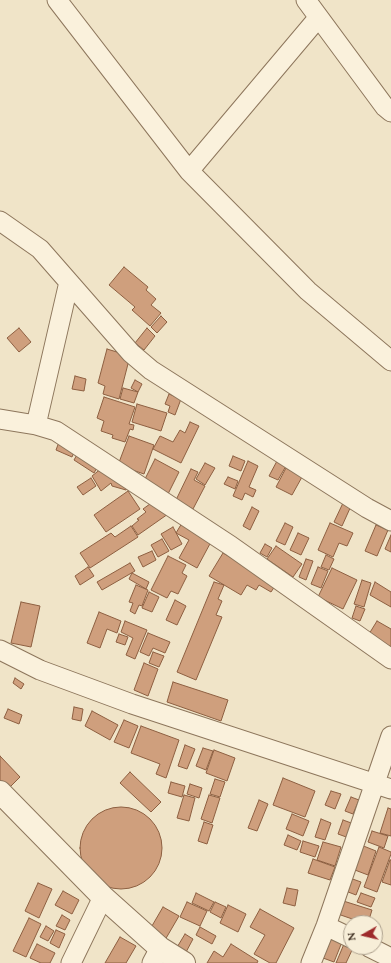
<!DOCTYPE html>
<html>
<head>
<meta charset="utf-8">
<style>
  body { margin:0 }
  #map { position:relative; width:391px; height:963px; overflow:hidden; background:#f0e4c8; font-family:Spectral,serif }
  canvas { display:block }
  .north { position:absolute; left:343px; top:915px; width:40px; height:40px; box-sizing:border-box; background:#f7eed8; border:1px solid #ada18e; border-radius:50%; rotate:262deg; font-size:11px; font-weight:700; line-height:16px; text-align:center; color:#3d2e20 }
  .north::after { content:''; display:block; margin:auto; width:14px; height:18px; background:#9e2a2b; clip-path:polygon(50% 0,100% 100%,50% 72%,0 100%) }
</style>
</head>
<body>
<div id="map">
<canvas width="391" height="963"></canvas>
<div class="north">N</div>
</div>
<script>
const c = document.querySelector('canvas').getContext('2d');
c.lineJoin = 'round';
function paint(path, color) { c.fillStyle = color; c.fill(path, 'evenodd'); }
const poly = rows => new Path2D(rows.map(r => 'M' + r).join(''));
function stroke(path, color, width, dash) { c.strokeStyle = color; c.lineWidth = width; c.lineCap = dash ? 'butt' : 'round'; c.setLineDash(dash || []); c.stroke(path); }
const building = poly([
  [124,267,148,287,146,290,156,299,151,305,161,313,150,326,132,310,135,307,109,285,124,267],
  [161,316,167,322,157,333,151,327,161,316],
  [19,328,31,342,19,352,7,338,19,328],
  [147,328,155,336,144,350,135,343,147,328],
  [107,349,130,356,119,399,103,394,105,386,98,383,107,349],
  [75,376,86,379,84,391,72,389,75,376],
  [135,380,142,384,138,392,131,388,135,380],
  [123,388,138,392,134,403,120,399,123,388],
  [169,394,181,399,175,415,168,412,170,406,165,404,169,394],
  [104,397,135,407,129,424,134,425,133,430,130,429,125,442,112,438,113,435,101,431,104,421,97,418,104,397],
  [137,404,167,413,161,431,132,422,137,404],
  [190,422,199,426,181,463,153,449,160,436,173,442,180,430,185,433,190,422],
  [129,436,154,445,144,474,118,465,129,436],
  [59,442,75,450,72,457,56,450,59,442],
  [79,451,99,464,94,473,74,460,79,451],
  [233,456,245,461,241,471,229,466,233,456],
  [155,459,179,472,168,494,144,481,155,459],
  [248,461,258,466,249,487,256,490,253,497,245,493,242,500,233,496,248,461],
  [277,461,286,466,278,480,269,476,277,461],
  [205,463,215,468,205,485,196,479,205,463],
  [102,468,114,481,115,477,129,482,126,490,112,486,111,483,101,491,92,476,102,468],
  [286,468,302,477,292,495,276,487,286,468],
  [191,469,198,472,194,480,205,486,193,509,176,500,191,469],
  [228,477,238,481,235,489,224,484,228,477],
  [91,478,96,486,83,495,77,487,91,478],
  [128,491,140,509,106,532,94,515,128,491],
  [154,501,168,514,138,535,132,526,139,520,137,519,146,512,143,509,154,501],
  [343,503,351,506,342,526,334,522,343,503],
  [252,507,259,511,250,530,243,526,252,507],
  [182,523,212,540,197,568,179,558,189,540,176,533,182,523],
  [285,523,293,527,285,545,276,541,285,523],
  [330,523,353,533,347,546,339,543,333,557,318,550,330,523],
  [376,525,388,530,377,556,365,551,376,525],
  [131,526,138,537,90,568,80,553,111,533,115,537,131,526],
  [173,527,182,544,171,550,161,534,173,527],
  [298,533,309,538,301,555,290,550,298,533],
  [391,535,391,552,385,549,391,535],
  [162,539,169,551,158,557,151,545,162,539],
  [265,544,272,548,267,557,260,553,265,544],
  [276,546,302,564,293,577,267,559,276,546],
  [152,551,156,560,143,567,138,557,152,551],
  [223,553,263,576,275,586,271,592,259,585,256,590,247,585,241,595,209,576,223,553],
  [326,555,334,559,329,570,321,567,326,555],
  [168,556,186,565,182,573,187,576,178,594,171,591,167,598,151,590,168,556],
  [306,559,313,561,306,580,299,577,306,559],
  [130,563,135,571,102,590,97,582,130,563],
  [88,567,94,576,80,585,75,576,88,567],
  [318,567,328,571,321,588,311,584,318,567],
  [332,568,357,580,343,609,318,597,332,568],
  [132,573,149,582,146,589,129,579,132,573],
  [362,580,371,583,364,607,354,604,362,580],
  [214,582,224,585,218,599,222,601,216,615,222,617,196,680,177,672,214,582],
  [375,582,391,592,391,607,370,595,375,582],
  [136,585,148,590,142,606,139,605,135,614,130,611,133,603,129,602,136,585],
  [149,592,159,597,152,612,142,608,149,592],
  [175,600,186,606,177,625,166,620,175,600],
  [21,602,40,606,31,647,11,643,21,602],
  [356,606,365,609,360,621,352,618,356,606],
  [99,612,121,621,117,633,107,629,100,648,87,643,99,612],
  [125,621,147,630,135,659,126,655,133,638,121,632,125,621],
  [377,621,391,629,391,647,369,634,377,621],
  [148,633,170,642,165,653,153,648,149,656,140,652,148,633],
  [119,634,128,637,125,645,116,642,119,634],
  [153,652,164,656,159,667,149,663,153,652],
  [144,663,158,669,148,696,134,690,144,663],
  [15,678,24,684,21,689,13,683,15,678],
  [173,682,228,700,221,721,167,702,173,682],
  [74,707,83,709,81,721,72,719,74,707],
  [8,709,22,715,19,724,4,718,8,709],
  [92,711,118,725,110,740,85,726,92,711],
  [124,720,138,726,129,748,114,742,124,720],
  [141,726,179,740,166,778,156,774,160,764,131,753,141,726],
  [185,745,195,749,187,769,178,766,185,745],
  [203,748,213,751,206,770,196,766,203,748],
  [214,750,235,758,227,781,206,773,214,750],
  [0,756,20,777,7,790,0,782,0,756],
  [130,772,161,802,151,812,120,783,130,772],
  [283,778,315,791,305,817,273,805,283,778],
  [215,779,225,782,220,797,210,794,215,779],
  [171,782,185,786,182,797,168,793,171,782],
  [190,784,202,788,199,798,187,794,190,784],
  [331,791,341,794,335,809,325,805,331,791],
  [184,795,195,798,189,821,177,818,184,795],
  [209,795,220,798,212,823,201,819,209,795],
  [351,797,359,800,353,814,345,811,351,797],
  [259,800,268,804,257,831,248,828,259,800],
  '80 848a41 41 0 1 1 82 0a41 41 0 1 1-82 0Z',
  [388,808,391,809,391,836,380,833,388,808],
  [292,814,309,821,303,836,286,829,292,814],
  [321,819,331,823,325,840,315,837,321,819],
  [343,820,354,824,349,838,338,834,343,820],
  [204,822,213,825,207,844,198,841,204,822],
  [372,831,388,836,384,848,368,842,372,831],
  [288,835,301,841,297,850,284,845,288,835],
  [303,841,319,846,315,857,300,852,303,841],
  [323,842,341,847,335,866,317,860,323,842],
  [356,843,376,851,368,875,347,867,356,843],
  [379,847,391,852,391,854,377,892,364,887,379,847],
  [313,859,335,867,330,880,308,873,313,859],
  [390,860,391,860,391,885,382,882,390,860],
  [347,877,361,882,356,895,343,890,347,877],
  [38,883,52,889,39,918,25,911,38,883],
  [287,888,298,890,295,906,283,903,287,888],
  [63,891,79,900,72,914,55,905,63,891],
  [196,893,214,902,209,911,192,903,196,893],
  [361,893,375,898,371,907,357,902,361,893],
  [337,899,372,910,368,923,364,923,332,912,337,899],
  [187,902,207,911,200,926,180,917,187,902],
  [215,902,226,907,221,918,210,912,215,902],
  [228,905,246,914,238,932,220,923,228,905],
  [163,907,179,916,165,940,149,931,163,907],
  [260,909,294,928,276,963,270,963,254,954,265,935,250,927,260,909],
  [62,915,70,920,65,930,56,926,62,915],
  [29,918,41,924,26,957,13,951,29,918],
  [46,926,54,931,48,941,40,937,46,926],
  [200,927,216,936,212,944,196,935,200,927],
  [56,930,65,934,59,948,50,943,56,930],
  [185,934,193,939,185,954,176,949,185,934],
  [120,937,136,946,126,963,105,963,120,937],
  [331,938,342,942,334,962,323,958,331,938],
  [37,944,55,953,50,963,41,963,30,958,37,944],
  [231,944,258,961,257,963,207,963,214,951,223,957,231,944],
  [344,944,353,948,346,963,336,963,344,944]
]);
paint(building, '#cf9f7d');
stroke(building, '#8d5f41', 1);
const minor = poly([
  [57,0,189,171,308,291,391,361],
  [306,0,385,107,391,112],
  [189,171,318,18],
  [0,221,40,249,131,353,151,370,367,508,391,521],
  [0,419,36,425,56,431,231,546,391,659],
  [36,425,69,282],
  [0,650,40,670,132,704,391,789],
  [326,926,351,938],
  [369,947,391,958],
  [71,963,103,897],
  [152,963,160,948],
  [311,963,326,926,391,736]
]);
const tertiary = poly([
  [0,792,103,897,160,948,184,963]
]);
stroke(minor, '#8d765c', 21);
stroke(tertiary, '#8d765c', 24);
stroke(minor, '#faf1dc', 19);
stroke(tertiary, '#faf1dc', 22);
</script>
</body>
</html>
